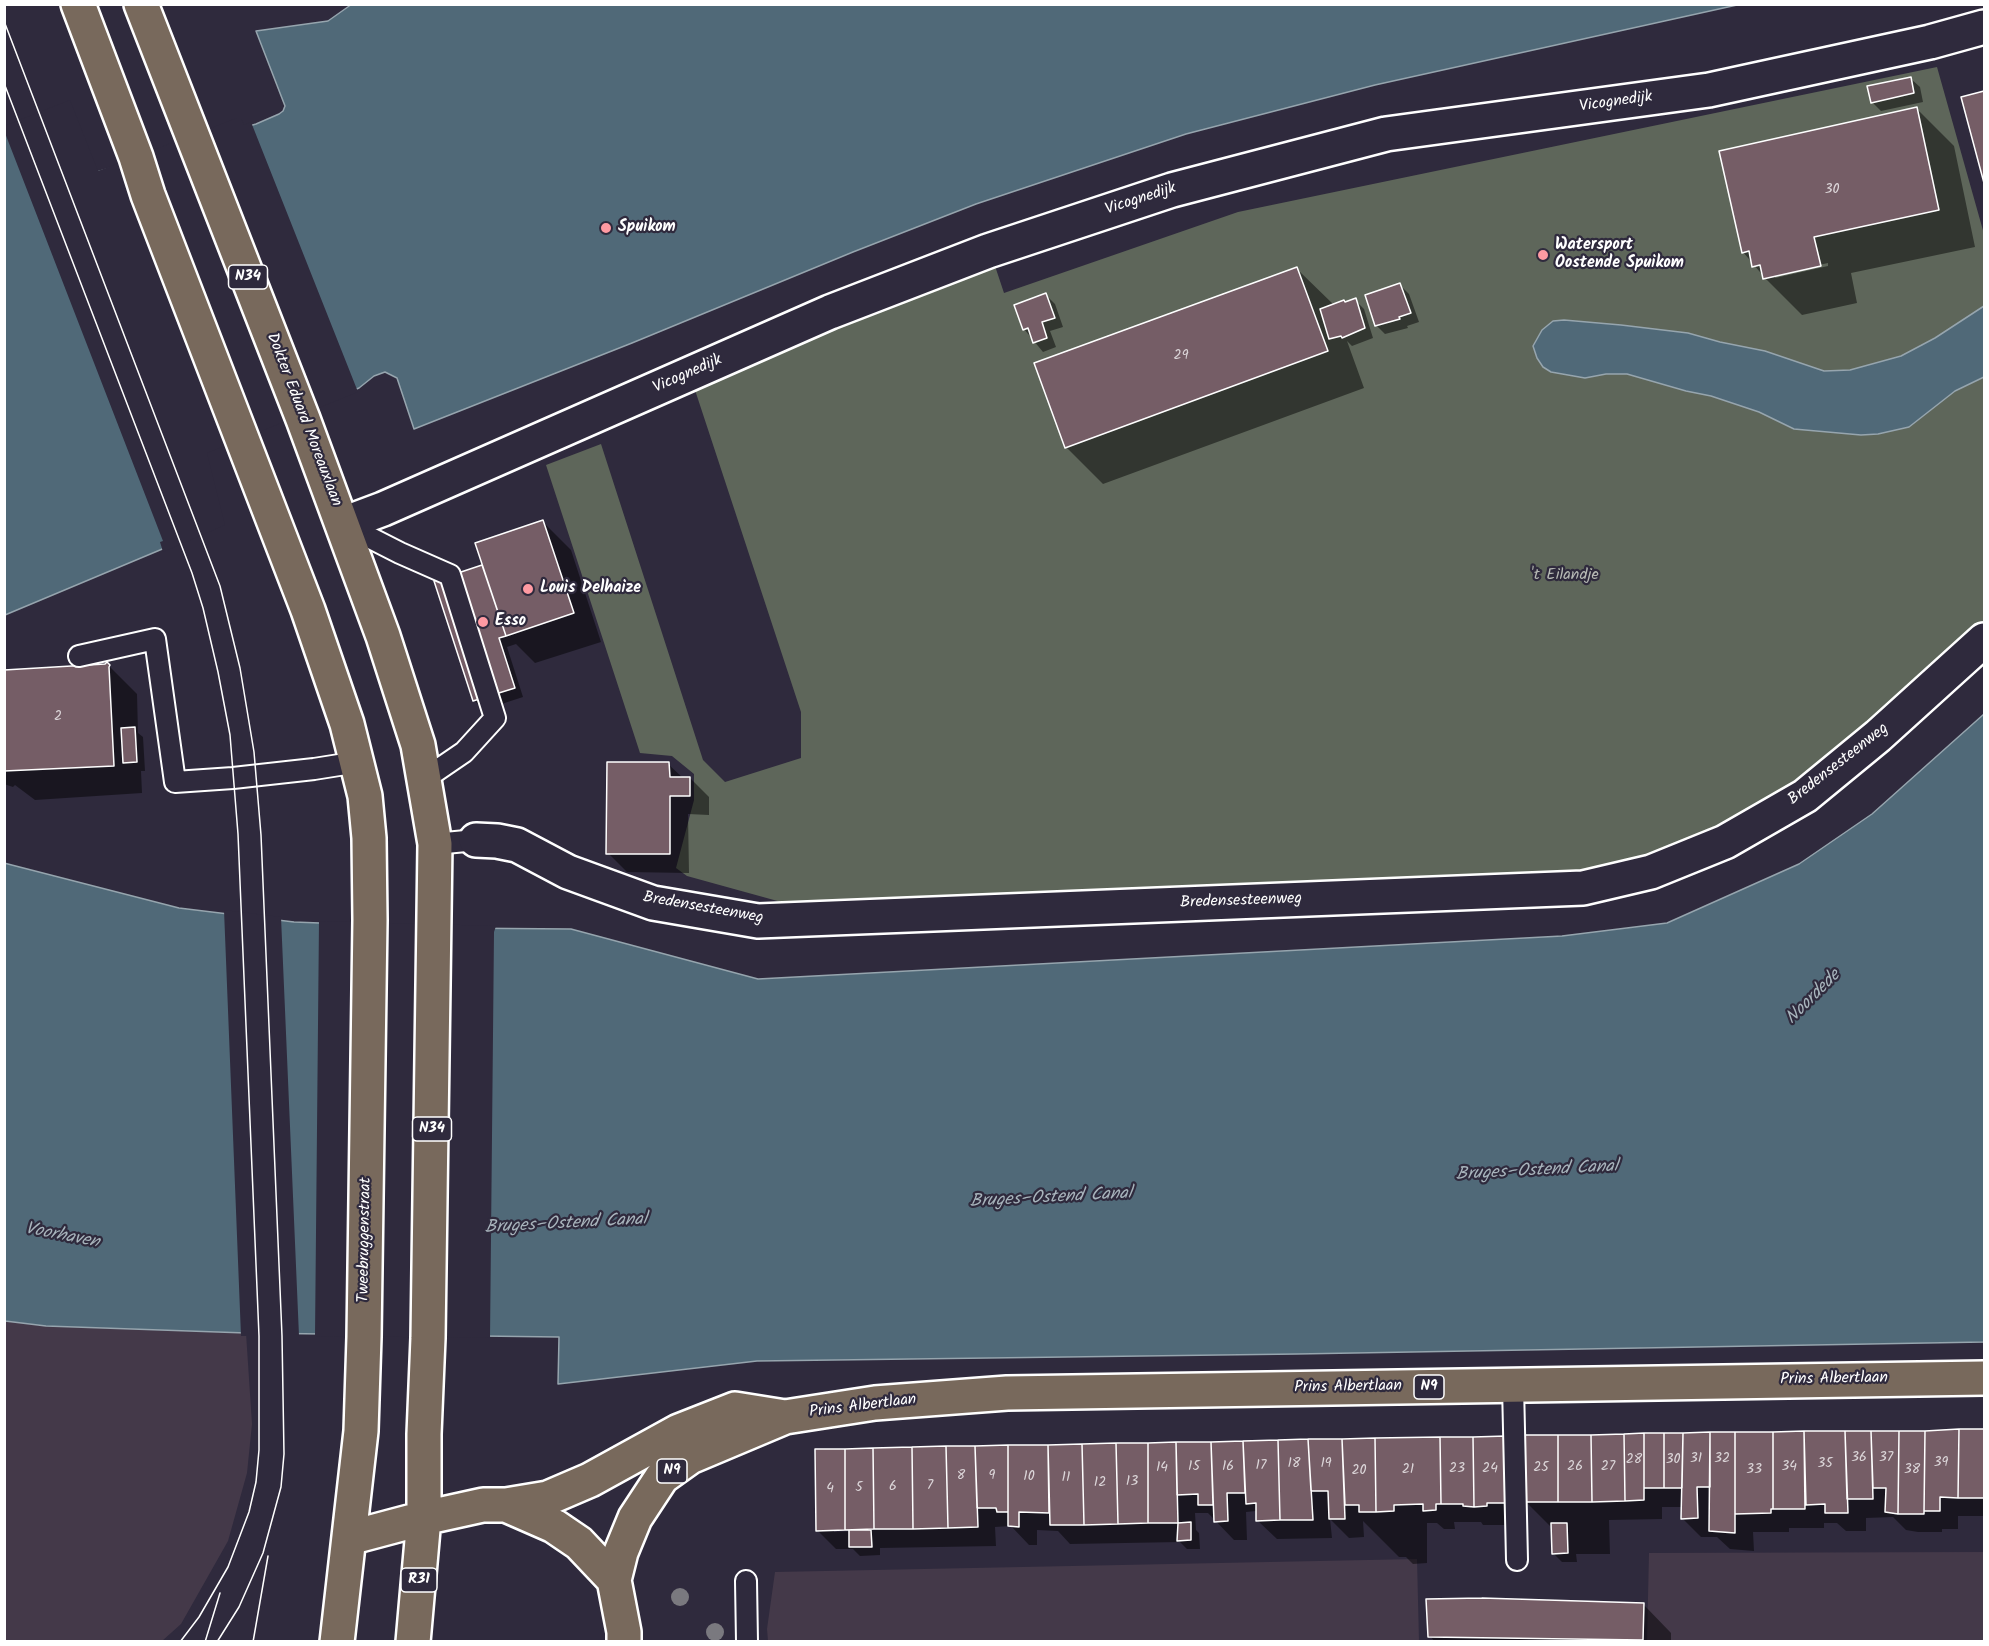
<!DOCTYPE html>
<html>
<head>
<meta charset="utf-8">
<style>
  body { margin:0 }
  #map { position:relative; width:1989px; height:1646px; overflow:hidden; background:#2f2a3d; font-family:Kalam,sans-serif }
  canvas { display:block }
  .frame { position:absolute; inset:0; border:6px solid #fff; pointer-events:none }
</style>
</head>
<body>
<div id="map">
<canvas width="1989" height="1646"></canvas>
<div class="frame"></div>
</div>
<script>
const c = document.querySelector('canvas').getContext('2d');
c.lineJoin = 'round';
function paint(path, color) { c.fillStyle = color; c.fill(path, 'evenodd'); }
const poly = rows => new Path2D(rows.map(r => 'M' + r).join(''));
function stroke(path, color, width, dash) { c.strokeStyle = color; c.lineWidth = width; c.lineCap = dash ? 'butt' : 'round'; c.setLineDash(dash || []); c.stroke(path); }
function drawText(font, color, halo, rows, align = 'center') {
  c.font = font + ' Kalam,sans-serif'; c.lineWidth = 4.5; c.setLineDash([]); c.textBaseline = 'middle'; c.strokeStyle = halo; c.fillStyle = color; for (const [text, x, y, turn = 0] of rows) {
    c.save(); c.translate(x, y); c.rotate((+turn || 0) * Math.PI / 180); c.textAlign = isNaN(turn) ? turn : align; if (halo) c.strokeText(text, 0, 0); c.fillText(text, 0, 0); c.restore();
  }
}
paint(poly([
  [5,1321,46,1326,246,1333,252,1424,247,1473,228,1541,181,1624,162,1641,5,1642],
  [1984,1552,1984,1641,1647,1641,1649,1553],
  [1417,1559,1419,1641,768,1641,767,1629,775,1572]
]), '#443949');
paint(poly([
  [1937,67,1984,234,1984,621,1918,684,1853,738,1749,813,1690,842,1627,865,1556,874,1460,875,1124,895,792,905,687,876,676,868,694,800,694,774,672,756,640,753,546,465,601,444,703,760,725,782,801,758,801,712,695,390,782,349,995,266,1004,293,1238,212]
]), '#5e665a');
const water = poly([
  [352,4,1737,5,1375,85,1186,134,976,204,853,252,632,343,414,429,397,378,385,372,374,376,359,388,204,452,222,524,5,615,5,129,97,172,256,124,279,114,283,111,285,106,256,31,328,21,352,4],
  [1984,306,1984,377,1955,391,1909,427,1878,434,1861,435,1794,429,1759,412,1711,396,1686,391,1627,374,1606,374,1585,378,1551,372,1543,367,1537,358,1533,346,1542,330,1553,321,1564,320,1621,325,1688,333,1720,342,1765,351,1824,371,1850,370,1901,356,1935,338,1984,306],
  [1984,714,1984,1342,1297,1354,757,1361,558,1384,559,1337,246,1333,46,1326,5,1321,4,863,179,908,294,922,449,928,571,929,758,979,1562,936,1667,923,1799,864,1872,814,1984,714]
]);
paint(water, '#506978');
stroke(water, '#96a5ae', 1.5);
paint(poly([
  [70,100,98,171,237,118,241,118,244,125,251,122,358,392,207,453,225,525,163,552,160,542,163,541,5,133,4,126],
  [224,910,281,917,299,1336,241,1336],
  [319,921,496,926,494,932,490,1338,315,1336]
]), '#2f2a3d');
paint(poly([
  [1910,78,1920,87,1923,102,1881,111,1872,102],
  [1984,92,1984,178,1963,98],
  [1917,109,1954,146,1975,247,1851,273,1857,303,1802,315,1765,278,1743,252],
  [1828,263,1828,266,1775,278,1775,275],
  [1297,269,1334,305,1355,300,1364,309,1373,338,1352,346,1347,341,1364,388,1103,484,1066,447],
  [1400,285,1409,294,1419,322,1407,326,1408,328,1385,334,1376,325],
  [1046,295,1055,304,1063,327,1050,331,1056,347,1043,352,1024,329],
  [543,522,571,550,601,642,535,663,516,644,507,647,523,697,483,710,474,700,482,567,486,571],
  [107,664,137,694,138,733,143,737,145,771,141,771,142,793,35,800,15,785,13,787,4,784,4,672],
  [668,764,683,778,690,778,709,797,709,815,688,814,689,873,627,872,608,853],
  [1984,1431,1984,1516,1958,1516,1958,1529,1942,1529,1942,1532,1918,1532,1906,1530,1893,1517,1866,1518,1866,1531,1846,1531,1837,1523,1824,1523,1824,1528,1789,1528,1789,1532,1753,1532,1754,1551,1730,1549,1717,1537,1701,1537,1682,1518,1683,1507,1662,1507,1662,1519,1609,1520,1610,1554,1576,1554,1577,1562,1562,1562,1553,1553,1552,1528,1525,1501,1526,1521,1505,1522,1505,1525,1483,1525,1481,1522,1454,1522,1455,1529,1444,1529,1437,1523,1427,1523,1427,1563,1413,1564,1406,1557,1399,1557,1363,1521,1364,1537,1349,1538,1330,1519,1332,1538,1277,1539,1258,1521,1258,1513,1256,1511,1246,1512,1247,1540,1234,1540,1208,1513,1195,1513,1196,1530,1199,1533,1200,1549,1187,1549,1180,1542,1070,1544,1058,1531,1037,1530,1037,1545,1029,1545,1011,1526,995,1527,996,1546,880,1548,880,1555,860,1556,853,1549,836,1549,817,1530,817,1450,1375,1439,1526,1457,1804,1432],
  [856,1528,856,1531,834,1532,834,1529],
  [1643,1604,1671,1633,1671,1642,1435,1642,1430,1636]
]), '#0007');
const building = poly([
  [1911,77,1914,93,1871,103,1867,86,1911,77],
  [1984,91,1984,183,1961,97,1984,91],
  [1917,107,1939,210,1814,237,1821,266,1763,279,1760,265,1752,267,1749,251,1742,253,1719,151,1917,107],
  [1297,267,1328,351,1065,448,1034,363,1297,267],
  [1400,283,1411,313,1399,317,1400,319,1375,326,1365,295,1400,283],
  [1046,293,1055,318,1042,322,1047,338,1033,343,1028,328,1023,330,1014,305,1046,293],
  [1356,298,1365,328,1342,338,1341,336,1329,339,1320,309,1344,300,1345,302,1356,298],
  [543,520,574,613,506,636,475,543,543,520],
  [482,565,506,636,499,638,515,688,473,701,434,581,482,565],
  [107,662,110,665,109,667,114,766,4,771,4,670,105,664,107,662],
  [135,727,137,762,123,763,121,728,135,727],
  [607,762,669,762,670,777,690,777,690,796,670,796,670,854,606,854,607,762],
  [1959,1429,1984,1429,1984,1498,1958,1498,1959,1429],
  [1959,1429,1958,1498,1940,1497,1940,1511,1924,1511,1925,1431,1959,1429],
  [1804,1431,1805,1509,1773,1509,1773,1432,1804,1431],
  [1804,1431,1845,1431,1848,1513,1825,1513,1825,1504,1806,1505,1804,1431],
  [1845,1431,1871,1431,1873,1499,1847,1499,1845,1431],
  [1871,1431,1899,1431,1898,1514,1885,1512,1886,1488,1873,1488,1871,1431],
  [1899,1431,1925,1431,1924,1514,1898,1514,1899,1431],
  [1710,1432,1735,1432,1735,1533,1709,1531,1710,1432],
  [1710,1432,1710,1487,1697,1487,1698,1518,1681,1519,1683,1433,1710,1432],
  [1735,1432,1773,1432,1773,1509,1771,1509,1771,1513,1735,1514,1735,1432],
  [1644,1433,1664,1433,1664,1488,1644,1488,1644,1433],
  [1644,1433,1644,1500,1625,1501,1624,1434,1644,1433],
  [1664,1433,1683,1433,1682,1488,1664,1488,1664,1433],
  [1624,1434,1625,1501,1592,1502,1591,1435,1624,1434],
  [1524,1435,1558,1435,1558,1502,1525,1502,1524,1435],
  [1558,1435,1591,1435,1592,1502,1558,1502,1558,1435],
  [1506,1436,1507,1503,1487,1503,1487,1506,1474,1507,1473,1437,1506,1436],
  [1440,1437,1473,1437,1474,1507,1463,1506,1463,1504,1441,1504,1440,1437],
  [1440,1437,1441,1504,1436,1504,1436,1510,1423,1511,1423,1504,1394,1505,1394,1511,1376,1512,1375,1438,1440,1437],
  [1375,1438,1376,1512,1359,1512,1359,1505,1345,1505,1342,1439,1375,1438],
  [1308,1439,1342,1439,1345,1519,1329,1519,1328,1491,1311,1491,1308,1439],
  [1308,1439,1313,1520,1280,1520,1278,1440,1308,1439],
  [1278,1440,1280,1520,1256,1521,1256,1503,1246,1504,1243,1441,1278,1440],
  [1243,1441,1245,1493,1227,1493,1228,1521,1214,1522,1211,1442,1243,1441],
  [1176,1442,1211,1442,1213,1505,1198,1505,1198,1494,1177,1495,1176,1442],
  [1176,1442,1178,1523,1148,1523,1148,1443,1176,1442],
  [1116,1443,1118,1524,1084,1525,1082,1444,1116,1443],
  [1116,1443,1148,1443,1148,1523,1118,1524,1116,1443],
  [1082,1444,1084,1525,1050,1525,1048,1445,1082,1444],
  [1008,1445,1048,1445,1049,1513,1019,1512,1019,1527,1008,1526,1008,1445],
  [1008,1445,1008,1512,997,1512,996,1508,977,1508,975,1446,1008,1445],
  [946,1446,975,1446,978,1527,948,1528,946,1446],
  [946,1446,948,1528,913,1529,912,1447,946,1446],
  [912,1447,913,1529,874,1529,873,1448,912,1447],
  [873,1448,874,1529,845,1530,845,1449,873,1448],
  [815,1449,845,1449,845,1530,816,1531,815,1449],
  [1191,1522,1191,1540,1177,1541,1178,1523,1191,1522],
  [1551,1523,1567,1523,1568,1553,1552,1554,1551,1523],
  [849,1530,871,1530,872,1547,849,1547,849,1530],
  [1482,1598,1644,1603,1643,1640,1428,1637,1426,1599,1482,1598]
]);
paint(building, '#755d66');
stroke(building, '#fff', 1.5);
const lane = poly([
  [343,524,400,553,450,575,495,718,464,752,423,780],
  [79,656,155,639,175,782,233,778,314,769,358,762],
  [435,844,476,840],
  [1513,1386,1517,1560],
  [746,1581,747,1642]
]);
const street = poly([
  [343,524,383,509,830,312,988,251,1172,190,1386,134,1709,90,1930,42,1984,27],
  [476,840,497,841,517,845,568,872,653,903,758,921,1583,888,1651,872,1725,842,1805,796,1878,736,1984,640]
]);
const primary = poly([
  [78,4,136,157,148,195,308,610,347,724,365,796,369,838,370,920,364,1337,361,1431,337,1642],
  [141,4,303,419,383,636,418,745,435,844,428,1338,424,1434,424,1518,413,1642],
  [506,1505,554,1526,579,1543,614,1580,624,1632,624,1642],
  [349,1538,424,1518,483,1505,506,1505,548,1498,590,1480,679,1431,735,1409,785,1417],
  [614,1580,621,1552,635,1518,662,1477,690,1457,785,1417,875,1403,1007,1393,1984,1378]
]);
stroke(lane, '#fff', 24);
stroke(street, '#fff', 38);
stroke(primary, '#fff', 38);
stroke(lane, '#2f2a3d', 20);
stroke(street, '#2f2a3d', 33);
stroke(primary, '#78695c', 33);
stroke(poly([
  [4,21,220,586,240,668,254,752,261,835,282,1336,284,1454,281,1487,263,1553,239,1607,217,1642],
  [4,83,192,573,203,608,218,672,230,735,238,834,259,1336,259,1450,256,1482,249,1512,228,1567,199,1617,180,1642],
  [205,1642,220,1593],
  [253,1642,268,1556]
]), '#fff', 1.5);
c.fillStyle = '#7a797f';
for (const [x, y] of [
  [680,1597],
  [715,1632]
]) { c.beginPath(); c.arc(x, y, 9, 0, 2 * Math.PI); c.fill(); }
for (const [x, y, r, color] of [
  [606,228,6,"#ff9aa2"],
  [1543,255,6,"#ff9aa2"],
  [528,589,6,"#ff9aa2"],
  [483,622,6,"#ff9aa2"]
]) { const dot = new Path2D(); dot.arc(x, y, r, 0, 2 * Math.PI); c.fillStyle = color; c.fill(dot); stroke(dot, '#2f2a3d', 2); }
drawText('14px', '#dcd6d9', null, [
  ["30",1832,191],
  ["29",1181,357],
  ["2",58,718],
  ["36",1859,1459],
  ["37",1886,1459],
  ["31",1696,1460],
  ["32",1722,1460],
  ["28",1634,1461],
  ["30",1673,1461],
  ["39",1941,1464],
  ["18",1294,1465],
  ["19",1326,1465],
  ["35",1825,1465],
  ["17",1261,1467],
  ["15",1194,1468],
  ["16",1228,1468],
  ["26",1575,1468],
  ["27",1608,1468],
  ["34",1789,1468],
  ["14",1162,1469],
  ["25",1541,1469],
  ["23",1457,1470],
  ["24",1490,1470],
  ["21",1408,1471],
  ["33",1754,1471],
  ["38",1912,1471],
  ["20",1359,1472],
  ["8",961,1477],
  ["9",992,1477],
  ["10",1029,1478],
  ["11",1066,1479],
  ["13",1132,1483],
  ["12",1100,1484],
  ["7",930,1487],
  ["6",893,1488],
  ["5",859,1489],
  ["4",830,1490]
]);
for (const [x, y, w] of [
  [248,277,39],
  [432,1129,39],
  [1429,1387,30],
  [672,1471,30],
  [419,1580,36]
]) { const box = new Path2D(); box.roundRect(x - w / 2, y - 12, w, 24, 4.5); c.fillStyle = '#2f2a3d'; c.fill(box); stroke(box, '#fff', 1.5); }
drawText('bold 15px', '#fff', null, [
  ["N34",248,277],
  ["N34",432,1129],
  ["N9",1429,1387],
  ["N9",672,1471],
  ["R31",419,1580]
]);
drawText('16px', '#fff', '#2f2a3d', [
  ["Vicognedijk",1616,103,-8],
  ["Vicognedijk",1141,200,-18],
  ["Vicognedijk",688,375,-24],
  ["Dokter Eduard Moreauxlaan",303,420,69],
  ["Bredensesteenweg",1839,765,-38],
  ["Bredensesteenweg",1241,902,-2],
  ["Bredensesteenweg",703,909,10],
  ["Tweebruggenstraat",366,1240,-89],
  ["Prins Albertlaan",1834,1380,-1],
  ["Prins Albertlaan",1348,1388,-1],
  ["Prins Albertlaan",863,1407,-7]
]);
drawText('bold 16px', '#fff', '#2f2a3d', [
  ["Spuikom",618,228],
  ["Watersport",1555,246],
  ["Oostende Spuikom",1555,264],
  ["Louis Delhaize",540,589],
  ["Esso",495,622]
], 'left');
drawText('16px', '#b7bab5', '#2f2a3d', [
  ["'t Eilandje",1565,576]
]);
drawText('italic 18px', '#a8b4bc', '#2f2a3d', [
  ["Noordede",1814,998,-45],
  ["Bruges–Ostend Canal",1537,1172,-3],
  ["Bruges–Ostend Canal",1051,1199,-3],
  ["Bruges–Ostend Canal",566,1225,-3],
  ["Voorhaven",62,1237,11]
]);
</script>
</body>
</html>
